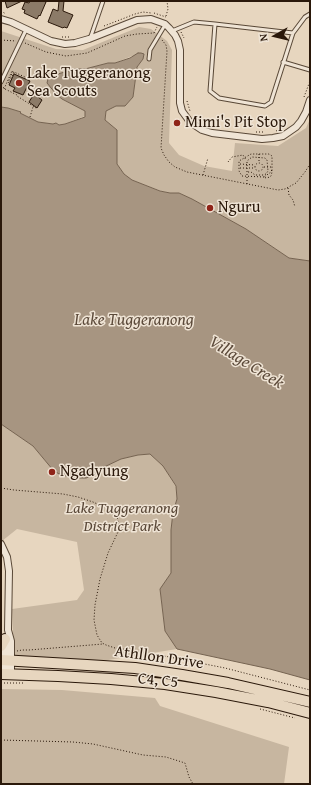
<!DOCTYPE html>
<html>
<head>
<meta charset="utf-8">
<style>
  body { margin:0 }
  #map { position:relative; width:311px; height:785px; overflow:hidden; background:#e7d6bf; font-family:"Gentium Book Plus",serif }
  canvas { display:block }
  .frame { position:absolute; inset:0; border:2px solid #2a180a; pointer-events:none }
  .north { position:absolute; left:255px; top:16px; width:40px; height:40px; -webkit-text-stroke:3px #efe4d5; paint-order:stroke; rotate:262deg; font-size:11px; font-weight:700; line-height:16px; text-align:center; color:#2a180a }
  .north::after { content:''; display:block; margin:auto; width:14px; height:18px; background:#2a180a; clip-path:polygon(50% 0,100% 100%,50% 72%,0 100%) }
</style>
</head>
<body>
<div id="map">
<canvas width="311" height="785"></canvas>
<div class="frame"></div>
<div class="north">N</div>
</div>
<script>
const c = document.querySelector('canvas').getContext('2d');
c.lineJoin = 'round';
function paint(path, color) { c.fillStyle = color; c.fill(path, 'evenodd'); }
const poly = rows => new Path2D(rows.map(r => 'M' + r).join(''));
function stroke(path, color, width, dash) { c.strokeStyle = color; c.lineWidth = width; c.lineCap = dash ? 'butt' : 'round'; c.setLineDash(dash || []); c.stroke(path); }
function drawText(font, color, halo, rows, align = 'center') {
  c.font = font + ' "Gentium Book Plus",serif'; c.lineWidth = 3; c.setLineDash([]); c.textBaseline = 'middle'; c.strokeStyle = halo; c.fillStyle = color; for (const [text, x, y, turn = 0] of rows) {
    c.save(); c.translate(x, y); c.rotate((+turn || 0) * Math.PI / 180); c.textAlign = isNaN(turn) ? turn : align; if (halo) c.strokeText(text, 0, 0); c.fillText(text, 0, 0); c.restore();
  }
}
paint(poly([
  [139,27,151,29,167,41,172,50,169,143,179,155,204,166,232,171,235,143,278,146,306,128,310,119,310,261,289,258,246,229,192,199,179,193,170,193,161,191,132,180,124,174,117,164,117,130,105,120,106,110,116,106,125,106,133,97,137,67,143,59,132,56,115,63,108,63,85,69,75,69,51,76,56,94,62,99,85,111,85,116,65,124,59,125,56,123,53,124,38,122,20,113,21,112,8,108,1,107,1,31,56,49,83,50],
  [1,424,33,446,53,470,86,478,100,473,102,468,121,459,138,455,150,454,163,466,176,487,177,499,173,512,171,529,171,573,160,590,165,631,177,649,102,661,14,656,12,609,77,600,84,590,77,542,17,529,2,541,1,540],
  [1,689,62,690,155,698,160,706,289,747,284,784,1,784]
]), '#c7b6a0');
const water = poly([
  [138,53,141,53,144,54,143,59,137,67,133,97,125,106,116,106,106,111,105,120,117,130,117,164,124,174,132,180,160,191,170,193,179,193,192,199,246,229,289,258,310,261,310,680,270,669,177,649,165,631,160,589,171,573,171,530,173,512,177,499,176,486,163,466,150,454,138,455,121,459,102,468,100,473,86,478,79,478,66,476,59,474,53,470,33,446,1,424,1,107,8,108,21,112,20,113,38,122,53,124,56,123,59,125,65,124,85,117,85,111,62,99,56,94,47,83,48,79,51,76,75,69,85,69,108,63,115,63,130,58,138,53]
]);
paint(water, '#a79581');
stroke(water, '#756351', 1);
const building = poly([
  [5,1,22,1,7,8,5,1],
  [30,1,45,1,45,2,46,2,40,16,39,15,37,19,24,13,25,10,22,9,25,2,29,3,30,1],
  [59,1,64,1,63,11,73,15,67,28,64,27,63,28,48,22,53,9,58,11,59,1],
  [14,74,30,81,23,95,13,91,15,88,9,85,14,74],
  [34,94,42,100,37,108,29,102,34,94]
]);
paint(building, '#8c7b68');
stroke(building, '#2a180a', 1);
const service = poly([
  [172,31,194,22,215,24,293,33,271,102,265,106,219,98,210,91,215,24],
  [293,33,305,17,310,14],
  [90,39,103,1],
  [149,59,150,50,165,25],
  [283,62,310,70],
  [1,82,26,30]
]);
const minor = poly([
  [1,19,11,22,51,41,65,44,75,43,89,39,137,20,151,19,165,24,169,28,175,35,178,41,180,50,180,103,182,111,190,122,202,130,212,133,262,139,273,138,283,136,296,127,301,121,306,112,310,100],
  [1,544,7,557,9,571,8,630,11,641,11,674],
  [5,674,5,641]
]);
const primary = poly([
  [1,646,5,639],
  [1,660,87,665,135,668,182,675,228,683,310,702],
  [1,674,58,676,111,679,165,684,216,692,268,702,310,713]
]);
stroke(service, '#594837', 5);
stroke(minor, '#594837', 8);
stroke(primary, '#2a180a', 12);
stroke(poly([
  [1,3,5,1],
  [1,11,6,14],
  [154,13,166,17],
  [166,16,168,9,167,1],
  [104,26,135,14,143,12,151,13],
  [181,32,184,38],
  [154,33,157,27],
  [62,37,69,37],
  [1,40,16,41],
  [162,40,166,45,167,51,161,148,164,155,169,162,175,167,187,172,278,190,285,189,296,183,305,172,310,164],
  [25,43,46,52,66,56,87,53,125,36,137,34,154,33],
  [3,87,5,89,17,95,17,96,36,108],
  [4,89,12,71,13,71,8,82,9,83,14,72,27,78,26,79],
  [304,97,310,81],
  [187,101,190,111],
  [30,117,33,107],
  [276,131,284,127],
  [256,132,263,132],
  [259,154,259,163],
  [228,162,232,157,243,155,246,160],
  '255 167a4 4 0 1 1 8 0a4 4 0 1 1-8 0Z',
  [240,164,255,165],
  [264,167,272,167],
  [240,168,255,168],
  [203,175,208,158],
  [264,177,242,176,239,171,239,161,251,154,269,154,272,156,272,172,271,176,270,177,266,178,264,177,271,172,272,169],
  [247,184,247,161,252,157,265,158,267,160,268,171,266,174,263,175,255,175,251,172,247,172],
  [288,188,289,195,293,200,295,207],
  [1,488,14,490,63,494,78,497,93,502,106,508,113,513,117,517,119,524,118,532,108,553,100,579,95,605,94,620,97,635,102,643,106,645,115,648,149,653,225,668,310,690],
  [17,651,22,650,29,650,103,644],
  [1,683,24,683],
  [260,709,295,718],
  [1,740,73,742,93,744,143,755,166,757,185,763,189,777,193,784]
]), '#2a180a', 1, [1, 2]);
stroke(service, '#efe4d5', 3);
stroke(minor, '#efe4d5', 6);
stroke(primary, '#e7d6bf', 10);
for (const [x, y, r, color] of [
  [19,83,4,"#8f2418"],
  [177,123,4,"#8f2418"],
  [210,208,4,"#8f2418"],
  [52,472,4,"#8f2418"]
]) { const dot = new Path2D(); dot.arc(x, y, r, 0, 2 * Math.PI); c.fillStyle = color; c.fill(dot); stroke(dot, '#efe4d5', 1.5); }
drawText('16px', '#2a180a', '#efe4d5', [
  ["Lake Tuggeranong",27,74],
  ["Sea Scouts",27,92],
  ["Mimi's Pit Stop",185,123],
  ["Nguru",218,208],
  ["Ngadyung",60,472]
], 'left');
drawText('italic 16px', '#594737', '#efe4d5', [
  ["Lake Tuggeranong",122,509],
  ["District Park",122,527]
]);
drawText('16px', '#2a180a', '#efe4d5', [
  ["Athllon Drive",159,658,8],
  ["C4, C5",158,681,6]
]);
drawText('italic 17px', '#5c4a3a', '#efe4d5', [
  ["Lake Tuggeranong",134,321],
  ["Village Creek",246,363,32]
]);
</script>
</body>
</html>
